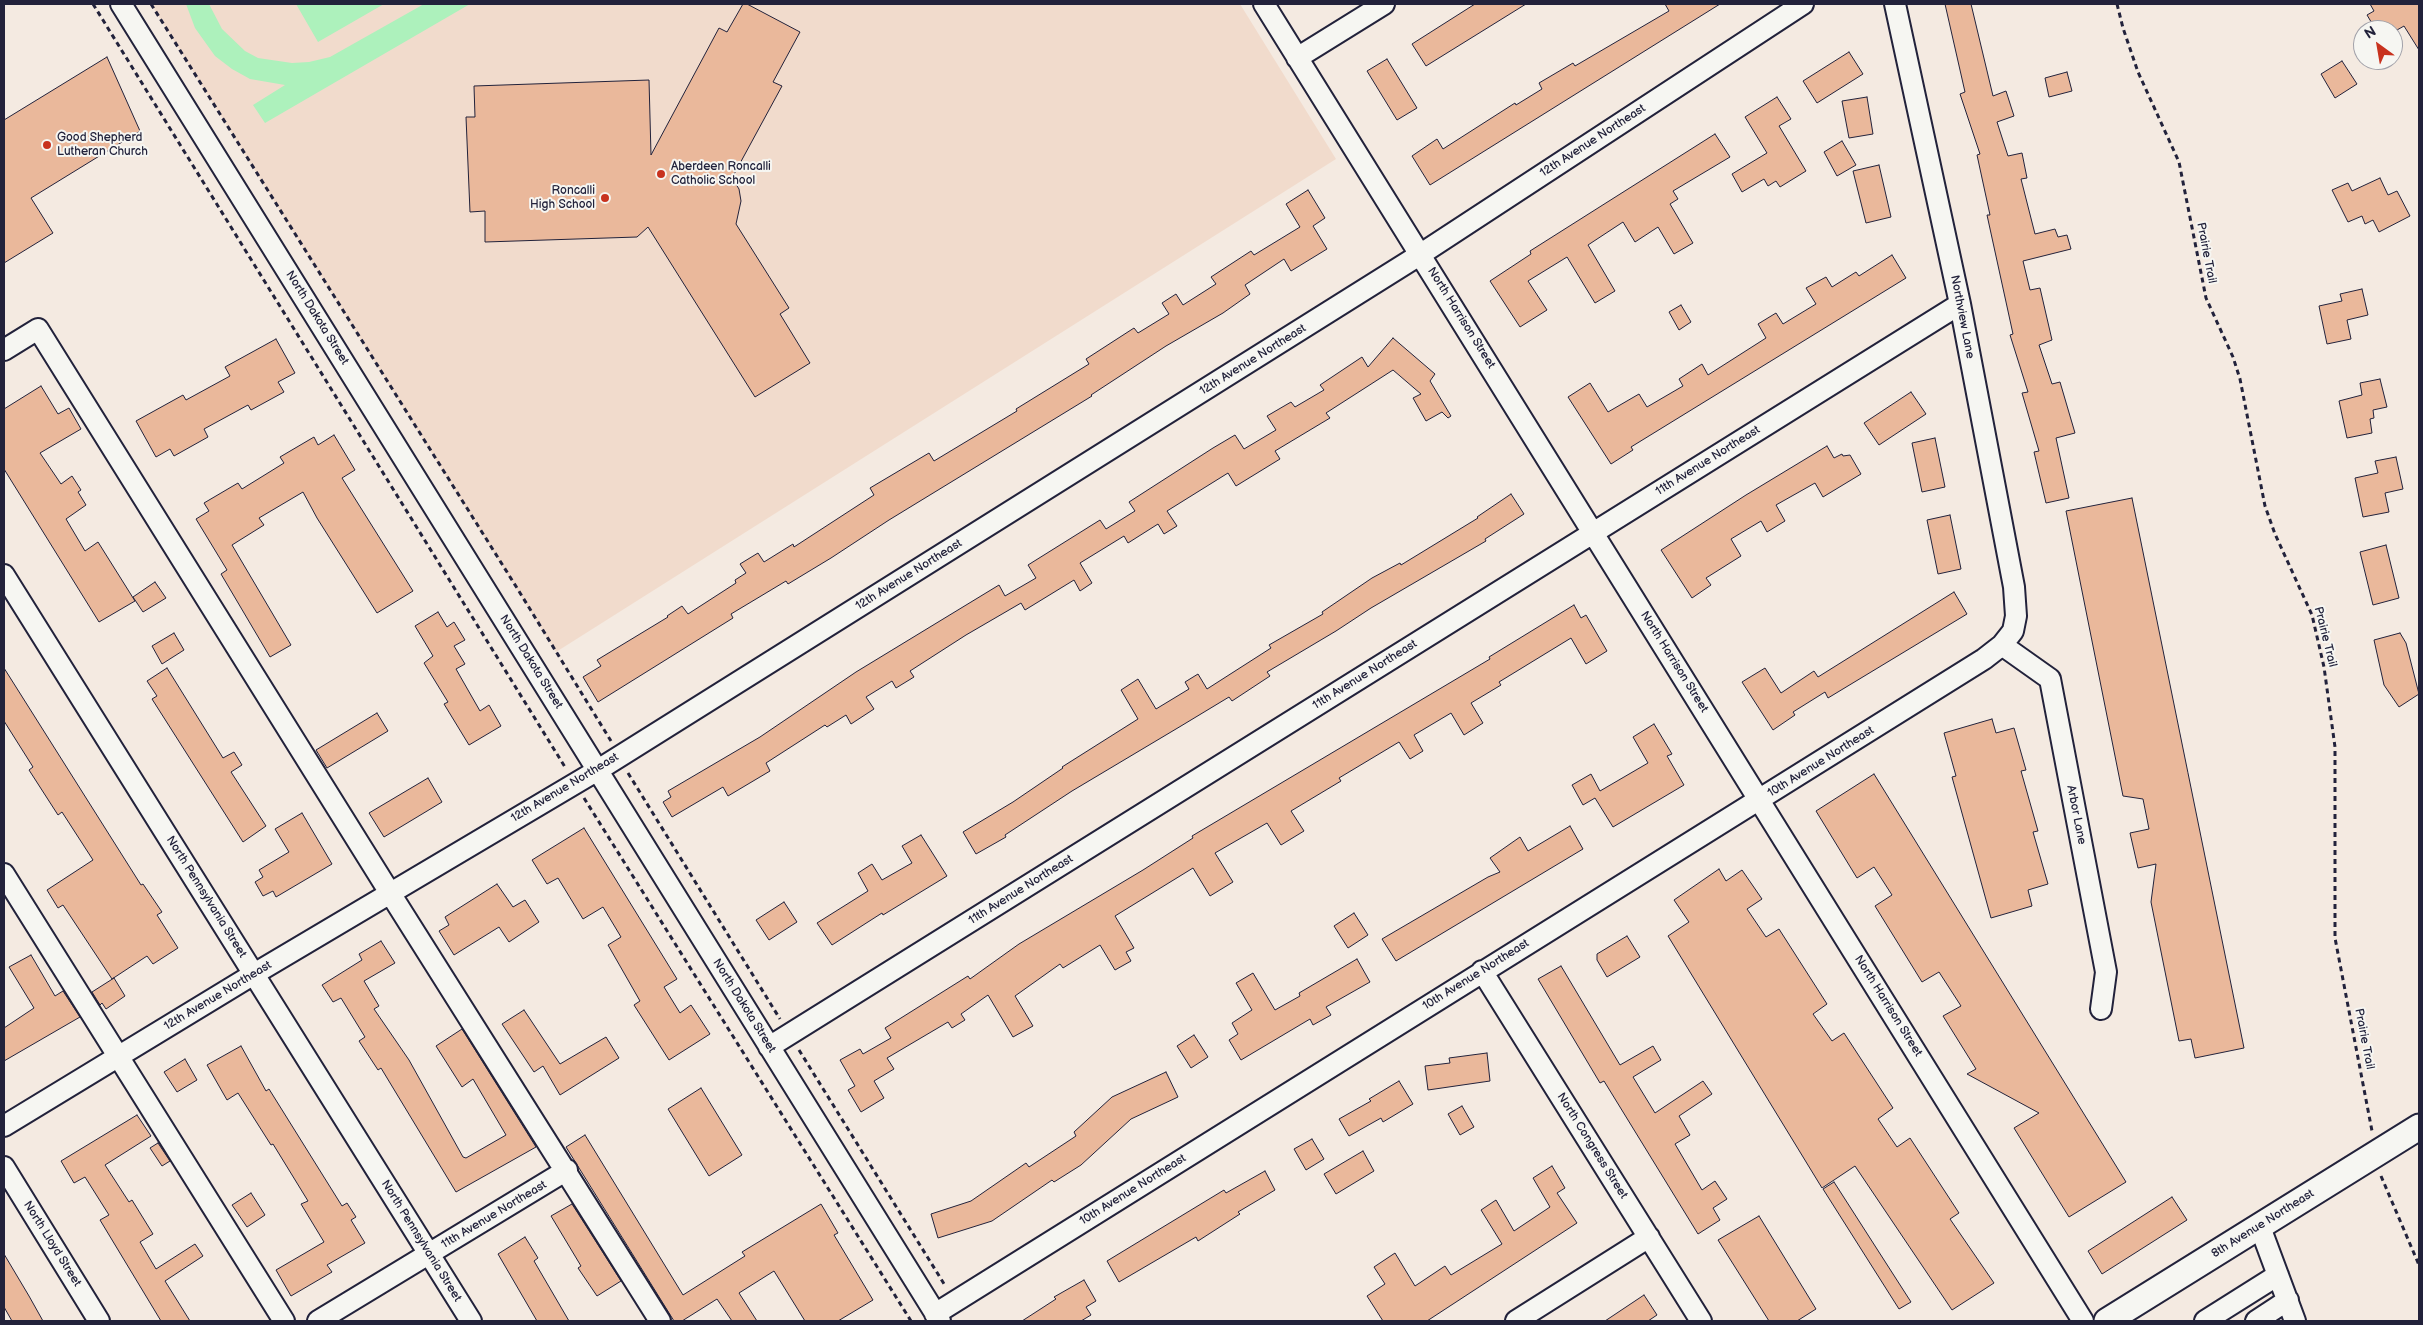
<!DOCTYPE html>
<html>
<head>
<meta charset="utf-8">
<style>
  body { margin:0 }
  #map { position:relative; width:2423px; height:1325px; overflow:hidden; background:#f4eae1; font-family:"Balsamiq Sans",sans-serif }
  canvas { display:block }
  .frame { position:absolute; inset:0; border:5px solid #22223b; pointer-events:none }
  .north { position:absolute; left:2353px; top:20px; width:50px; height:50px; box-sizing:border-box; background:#f6f6f2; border:1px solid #a1a1a9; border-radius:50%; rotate:328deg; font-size:14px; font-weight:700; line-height:20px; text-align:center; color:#22223b }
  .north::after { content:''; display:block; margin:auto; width:18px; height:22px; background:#c8321e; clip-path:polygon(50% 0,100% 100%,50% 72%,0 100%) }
</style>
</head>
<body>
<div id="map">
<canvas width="2423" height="1325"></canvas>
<div class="frame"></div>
<div class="north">N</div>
</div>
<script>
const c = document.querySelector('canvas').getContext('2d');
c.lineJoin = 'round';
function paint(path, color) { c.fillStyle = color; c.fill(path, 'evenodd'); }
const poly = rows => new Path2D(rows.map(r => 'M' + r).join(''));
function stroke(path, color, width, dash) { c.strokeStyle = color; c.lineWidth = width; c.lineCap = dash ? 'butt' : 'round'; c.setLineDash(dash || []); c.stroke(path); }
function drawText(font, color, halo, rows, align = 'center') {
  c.font = font + ' "Balsamiq Sans",sans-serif'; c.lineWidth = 4; c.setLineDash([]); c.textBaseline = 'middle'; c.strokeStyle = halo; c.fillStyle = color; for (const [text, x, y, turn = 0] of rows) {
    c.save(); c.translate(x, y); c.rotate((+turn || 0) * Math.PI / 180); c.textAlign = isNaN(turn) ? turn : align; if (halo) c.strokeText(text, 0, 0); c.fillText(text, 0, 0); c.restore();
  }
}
paint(poly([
  [151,4,1240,4,1336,159,556,652]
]), '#f1dbcc');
paint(poly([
  [186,4,209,4,222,29,245,51,258,58,292,63,309,62,330,57,424,4,470,4,265,123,253,105,285,85,250,79,232,69,215,56,195,28],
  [296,4,384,4,318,42]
]), '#adf1bc');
const building = poly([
  [743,4,747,4,800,32,773,82,782,86,732,178,739,189,741,201,736,224,789,308,780,314,810,363,755,397,648,227,637,237,485,242,485,211,470,212,466,117,475,117,474,86,649,80,651,155,719,28,727,32,743,4],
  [1475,4,1526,4,1426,66,1412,44,1475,4],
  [1665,4,1720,4,1430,185,1412,156,1437,139,1443,149,1515,103,1516,105,1542,89,1539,83,1573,63,1575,66,1669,11,1665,4],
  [1945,4,1971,4,1993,96,2006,91,2014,116,1997,122,2008,156,2022,153,2027,178,2021,179,2035,234,2055,229,2058,237,2067,235,2071,249,2023,261,2030,290,2040,288,2052,340,2039,345,2052,384,2060,382,2075,433,2056,438,2069,498,2046,503,2034,452,2039,451,2022,393,2028,392,2010,335,2013,334,1987,215,1990,215,1977,155,1980,154,1960,94,1965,92,1945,4],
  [2370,4,2419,4,2419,50,2404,26,2397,30,2376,30,2367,15,2374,11,2370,4],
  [1849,52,1863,74,1817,103,1803,81,1849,52],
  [107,57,140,131,31,198,53,233,4,263,4,120,107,57],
  [1387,59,1417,108,1397,120,1367,71,1387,59],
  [2342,61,2357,84,2335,98,2321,74,2342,61],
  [2067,72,2072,91,2049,97,2045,78,2067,72],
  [1777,97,1791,119,1779,126,1806,171,1780,187,1776,181,1768,186,1764,179,1742,192,1732,174,1767,153,1745,117,1777,97],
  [1867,97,1873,134,1849,138,1842,101,1867,97],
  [1715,134,1730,157,1673,191,1678,199,1670,204,1693,243,1674,254,1658,227,1635,242,1623,222,1588,245,1615,291,1595,303,1567,257,1528,281,1547,310,1520,327,1490,281,1531,254,1530,251,1715,134],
  [1842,141,1856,165,1837,176,1824,152,1842,141],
  [1879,165,1891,217,1866,223,1853,171,1879,165],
  [2380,178,2388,195,2397,191,2410,216,2379,232,2373,220,2365,224,2362,216,2348,222,2332,190,2348,183,2352,191,2380,178],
  [1308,190,1325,218,1313,226,1327,249,1291,271,1284,259,1245,285,1250,294,1223,313,1166,346,1091,395,1092,396,889,520,831,558,788,584,786,581,731,614,733,618,598,702,583,677,601,666,597,660,668,617,667,616,682,606,688,614,736,583,735,580,746,573,740,564,758,553,764,562,793,544,794,547,874,495,870,488,929,453,934,461,1017,411,1016,409,1089,364,1086,359,1134,328,1138,333,1169,314,1162,303,1176,294,1183,305,1216,284,1211,277,1251,251,1254,255,1300,227,1286,204,1308,190],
  [1892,255,1906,278,1631,447,1633,450,1611,464,1568,397,1590,383,1608,412,1639,394,1647,407,1683,386,1679,379,1702,364,1708,375,1766,338,1758,324,1776,313,1783,324,1816,304,1806,288,1826,277,1832,287,1856,272,1859,276,1892,255],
  [2362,289,2368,315,2347,320,2351,339,2327,344,2319,306,2342,301,2340,294,2362,289],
  [1681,305,1691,322,1679,330,1669,312,1681,305],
  [1393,338,1435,374,1430,381,1451,416,1448,418,1442,412,1426,421,1413,398,1421,394,1393,370,1326,413,1330,418,1275,451,1280,459,1236,486,1228,473,1167,511,1177,526,1164,534,1158,524,1128,543,1124,536,1080,563,1092,583,1080,591,1074,580,1025,610,1021,603,966,635,910,671,914,677,896,688,892,681,866,697,874,709,851,724,846,715,827,727,825,725,766,763,770,771,728,796,723,787,672,817,663,802,671,797,668,791,760,737,856,672,999,585,1005,596,1036,578,1028,565,1100,520,1106,529,1135,511,1129,502,1213,448,1235,435,1244,449,1276,430,1267,416,1291,402,1295,407,1324,390,1320,385,1362,357,1368,367,1393,338],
  [276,339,295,373,278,382,284,392,251,410,248,405,204,429,208,437,174,456,170,449,156,457,136,421,183,395,186,400,230,376,225,367,276,339],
  [2380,379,2387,407,2373,410,2374,418,2370,419,2372,433,2347,438,2339,401,2362,395,2360,383,2380,379],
  [41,386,58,414,69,408,81,429,40,453,61,484,72,476,81,490,78,492,86,505,66,519,85,551,98,542,135,601,99,622,4,469,4,409,41,386],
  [1911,392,1926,414,1879,445,1864,423,1911,392],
  [334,435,355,470,342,478,413,591,377,613,317,518,303,492,259,518,264,525,232,545,291,645,270,657,221,574,227,570,196,519,209,511,204,503,238,483,242,489,284,463,280,457,314,437,318,445,334,435],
  [1935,438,1945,487,1922,492,1912,443,1935,438],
  [1827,446,1834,458,1842,454,1843,456,1850,455,1861,474,1823,497,1815,483,1776,505,1785,521,1767,532,1761,521,1731,539,1741,556,1706,578,1711,585,1692,598,1661,550,1746,495,1827,446],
  [2396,457,2403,489,2385,493,2389,512,2363,517,2355,478,2378,473,2375,461,2396,457],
  [1511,494,1524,514,1485,539,1486,541,1371,608,1336,631,1267,672,1270,676,1232,701,1229,697,1181,726,1072,791,1005,835,1006,837,976,854,963,832,1013,802,1063,768,1062,767,1138,719,1121,690,1138,679,1156,709,1189,689,1185,682,1198,674,1207,689,1271,648,1269,645,1323,614,1322,612,1372,578,1400,563,1401,565,1478,518,1477,517,1511,494],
  [2132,498,2244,1048,2195,1058,2191,1039,2179,1041,2151,902,2156,864,2138,868,2130,833,2149,829,2143,799,2123,796,2066,511,2132,498],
  [1950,515,1961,569,1938,574,1927,520,1950,515],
  [2386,545,2399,598,2373,605,2360,552,2386,545],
  [155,582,166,598,143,612,133,597,155,582],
  [1954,592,1967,614,1828,698,1825,692,1793,712,1795,715,1773,730,1742,682,1765,668,1781,693,1814,671,1818,677,1954,592],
  [1574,605,1581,618,1586,615,1607,651,1586,664,1571,638,1499,682,1501,685,1471,703,1483,723,1464,735,1451,713,1414,735,1423,751,1410,759,1399,742,1339,778,1341,781,1291,811,1304,831,1281,845,1267,823,1215,853,1233,882,1210,896,1193,868,1115,916,1134,948,1126,952,1131,961,1115,970,1100,945,1063,968,1060,964,1015,996,1033,1026,1013,1037,988,995,961,1014,965,1020,952,1028,948,1022,887,1058,894,1069,874,1081,884,1098,861,1112,848,1090,855,1086,840,1060,860,1049,863,1054,891,1038,885,1028,968,976,970,979,1019,944,1143,870,1193,838,1192,836,1490,659,1489,657,1574,605],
  [438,612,447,627,454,622,465,640,454,646,465,664,456,669,480,711,489,705,501,726,469,745,444,704,448,702,424,663,433,656,415,626,438,612],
  [174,633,184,650,162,664,152,646,174,633],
  [2400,633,2406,643,2419,694,2399,707,2384,685,2374,640,2400,633],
  [4,668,141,885,143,884,162,912,157,915,178,948,153,964,147,956,112,979,63,905,58,908,47,890,93,860,62,812,58,815,29,770,33,767,4,721,4,668],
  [167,668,223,758,234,752,242,765,231,772,266,826,243,842,152,699,157,696,147,681,167,668],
  [377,713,388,731,327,768,316,750,377,713],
  [1992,719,1996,733,2014,728,2026,770,2021,771,2038,831,2033,832,2048,884,2028,890,2032,906,1991,918,1952,777,1956,776,1944,733,1992,719],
  [1654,724,1672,754,1667,756,1684,785,1613,827,1595,798,1583,805,1572,785,1591,774,1600,791,1648,763,1633,737,1654,724],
  [1874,774,2126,1182,2069,1217,2014,1128,2039,1113,1967,1074,1976,1069,1943,1016,1961,1006,1939,972,1922,982,1875,906,1892,895,1874,867,1857,878,1816,811,1874,774],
  [428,778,442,802,384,837,369,813,428,778],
  [302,813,332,864,276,897,273,891,263,896,255,882,263,877,259,870,289,852,275,829,302,813],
  [1570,826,1583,849,1396,961,1382,939,1488,877,1500,872,1490,858,1520,837,1528,851,1570,826],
  [584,828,677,979,664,987,680,1013,691,1005,710,1034,669,1060,634,1005,640,1001,608,945,621,937,603,907,583,919,558,878,547,884,532,860,584,828],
  [921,835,947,876,883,915,882,913,832,945,817,923,868,891,858,873,872,864,882,880,912,863,902,846,921,835],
  [1719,869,1726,881,1742,870,1762,899,1747,909,1766,937,1779,929,1827,1004,1813,1014,1832,1041,1844,1033,1893,1108,1878,1119,1897,1147,1910,1138,1959,1213,1950,1219,1994,1283,1952,1310,1855,1166,1822,1188,1668,936,1689,922,1674,900,1719,869],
  [497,884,513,907,525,900,539,922,509,942,499,927,454,955,439,931,449,925,445,917,497,884],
  [784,902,797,922,769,940,756,920,784,902],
  [1354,913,1368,935,1348,948,1334,926,1354,913],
  [1627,936,1640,957,1607,977,1597,960,1597,954,1627,936],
  [381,941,395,963,364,981,379,1006,374,1009,409,1060,463,1157,466,1158,506,1135,473,1079,462,1087,436,1046,462,1029,536,1147,456,1192,381,1068,378,1070,359,1041,365,1037,341,998,333,1002,322,985,362,960,359,954,381,941],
  [31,955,55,996,63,991,80,1017,4,1061,4,1028,34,1008,9,967,31,955],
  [1357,959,1370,982,1326,1007,1331,1015,1313,1025,1310,1019,1241,1060,1229,1040,1238,1034,1232,1023,1252,1010,1236,983,1253,973,1275,1010,1300,996,1299,993,1357,959],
  [1561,966,1620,1065,1653,1046,1661,1060,1633,1077,1655,1113,1703,1081,1712,1094,1679,1116,1690,1135,1675,1144,1702,1190,1715,1181,1727,1199,1713,1208,1720,1220,1698,1234,1604,1081,1600,1083,1538,979,1561,966],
  [114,978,125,996,106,1009,102,1003,100,1005,92,992,114,978],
  [524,1010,560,1064,606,1037,619,1058,560,1095,543,1066,534,1072,502,1024,524,1010],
  [1194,1035,1208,1057,1191,1068,1177,1046,1194,1035],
  [241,1046,266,1091,269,1089,342,1206,347,1203,356,1217,351,1220,365,1243,327,1265,332,1272,291,1296,276,1270,324,1242,301,1204,308,1201,273,1144,271,1145,238,1093,227,1100,207,1065,241,1046],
  [1487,1053,1490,1081,1428,1090,1425,1066,1450,1063,1449,1058,1487,1053],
  [185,1059,197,1080,177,1092,164,1072,185,1059],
  [1166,1072,1178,1097,1131,1119,1081,1165,1054,1182,1052,1180,992,1221,938,1238,931,1214,971,1201,1026,1163,1029,1167,1076,1136,1074,1132,1112,1097,1166,1072],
  [1399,1081,1413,1104,1383,1122,1381,1118,1349,1136,1339,1119,1371,1101,1369,1099,1399,1081],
  [701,1088,742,1155,709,1176,668,1109,701,1088],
  [1462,1106,1474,1127,1460,1135,1448,1114,1462,1106],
  [137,1115,151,1136,105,1165,129,1202,132,1200,153,1234,140,1242,156,1269,195,1244,203,1256,165,1281,190,1321,161,1321,100,1220,109,1215,85,1177,74,1183,61,1161,137,1115],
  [585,1135,683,1295,745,1256,742,1252,821,1204,838,1233,834,1235,873,1300,838,1321,805,1321,774,1271,739,1293,757,1321,732,1321,717,1299,682,1321,674,1321,566,1147,585,1135],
  [1312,1139,1324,1159,1306,1170,1294,1149,1312,1139],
  [158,1143,170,1161,162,1166,150,1148,158,1143],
  [1363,1151,1374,1171,1336,1194,1324,1174,1363,1151],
  [1552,1166,1565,1188,1557,1193,1577,1223,1427,1321,1383,1321,1367,1296,1385,1284,1374,1267,1395,1253,1415,1286,1445,1266,1451,1275,1502,1244,1481,1210,1496,1200,1514,1231,1550,1207,1533,1178,1552,1166],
  [1265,1171,1275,1190,1238,1212,1240,1214,1198,1241,1196,1237,1119,1282,1107,1261,1224,1190,1226,1193,1265,1171],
  [1834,1182,1911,1302,1899,1309,1823,1189,1834,1182],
  [251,1193,265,1215,247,1227,232,1205,251,1193],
  [2172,1197,2187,1220,2102,1274,2088,1251,2172,1197],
  [572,1204,621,1281,597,1296,578,1268,581,1266,551,1216,572,1204],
  [1759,1216,1816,1309,1797,1321,1769,1321,1718,1240,1759,1216],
  [525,1237,538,1258,534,1261,569,1321,537,1321,498,1254,525,1237],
  [4,1254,29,1296,43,1321,12,1321,4,1307,4,1254],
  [1084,1280,1096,1301,1086,1307,1091,1315,1081,1321,1022,1321,1056,1299,1054,1297,1084,1280],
  [1644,1295,1657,1315,1648,1321,1605,1321,1644,1295]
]);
paint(building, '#eab89b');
stroke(building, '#22223b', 1);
const minor = poly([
  [121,4,940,1321],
  [1264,4,2083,1321],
  [1297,58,1384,4],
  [4,350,38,329,390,893,660,1321],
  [4,575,471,1321],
  [2002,645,2050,679,2106,972,2101,1009],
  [4,874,284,1321],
  [1482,971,1701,1321],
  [769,1047,1960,304],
  [4,1126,254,974,598,770,1421,254,1803,4],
  [4,1167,99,1321],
  [2260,1227,2295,1321],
  [935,1314,1984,659,2002,645,2013,631,2016,616,2014,587,1960,304,1895,4],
  [318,1321,567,1170],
  [1516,1321,1649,1237],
  [2205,1321,2278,1275],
  [2256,1321,2288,1300]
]);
const major = poly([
  [2107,1321,2419,1127]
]);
stroke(minor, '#22223b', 24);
stroke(major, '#22223b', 29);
stroke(poly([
  [93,4,565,767],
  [151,4,517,588,611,741],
  [2117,4,2123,28,2138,72,2179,162,2206,298,2233,357,2240,379,2265,506,2275,534,2312,615,2324,667,2335,747,2335,938,2372,1131],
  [628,773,780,1019],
  [584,798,911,1321],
  [799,1050,946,1287],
  [2381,1176,2419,1265]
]), '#22223b', 3, [5, 4]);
stroke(minor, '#f6f6f2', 20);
stroke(major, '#f6f6f2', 25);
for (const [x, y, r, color] of [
  [47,145,5,"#c8321e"],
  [661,174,5,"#c8321e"],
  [605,198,5,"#c8321e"]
]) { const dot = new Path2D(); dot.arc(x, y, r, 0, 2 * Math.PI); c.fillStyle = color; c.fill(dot); stroke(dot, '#f6f6f2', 2); }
drawText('12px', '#22223b', '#f6f6f2', [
  ["Good Shepherd",57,138],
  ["Lutheran Church",57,152],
  ["Aberdeen Roncalli",671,167],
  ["Catholic School",671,181],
  ["Roncalli",595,191,"right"],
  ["High School",595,205,"right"]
], 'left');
drawText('12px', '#22223b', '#f6f6f2', [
  ["12th Avenue Northeast",1593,141,-33],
  ["Prairie Trail",2206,253,79],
  ["Northview Lane",1962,317,79],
  ["North Dakota Street",317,318,58],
  ["North Harrison Street",1461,318,58],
  ["12th Avenue Northeast",1253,360,-32],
  ["11th Avenue Northeast",1708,461,-32],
  ["12th Avenue Northeast",909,575,-32],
  ["Prairie Trail",2325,637,76],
  ["North Dakota Street",531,662,58],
  ["North Harrison Street",1674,662,58],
  ["11th Avenue Northeast",1365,675,-32],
  ["10th Avenue Northeast",1821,762,-32],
  ["12th Avenue Northeast",565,788,-31],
  ["Arbor Lane",2076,815,79],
  ["11th Avenue Northeast",1021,890,-32],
  ["North Pennsylvania Street",206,897,58],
  ["10th Avenue Northeast",1476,975,-32],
  ["12th Avenue Northeast",218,996,-31],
  ["North Dakota Street",744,1006,58],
  ["North Harrison Street",1888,1006,58],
  ["Prairie Trail",2364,1039,79],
  ["North Congress Street",1592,1146,58],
  ["10th Avenue Northeast",1133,1190,-32],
  ["11th Avenue Northeast",494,1215,-31],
  ["8th Avenue Northeast",2263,1224,-32],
  ["North Pennsylvania Street",421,1241,58],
  ["North Lloyd Street",52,1244,58]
]);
</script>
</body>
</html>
